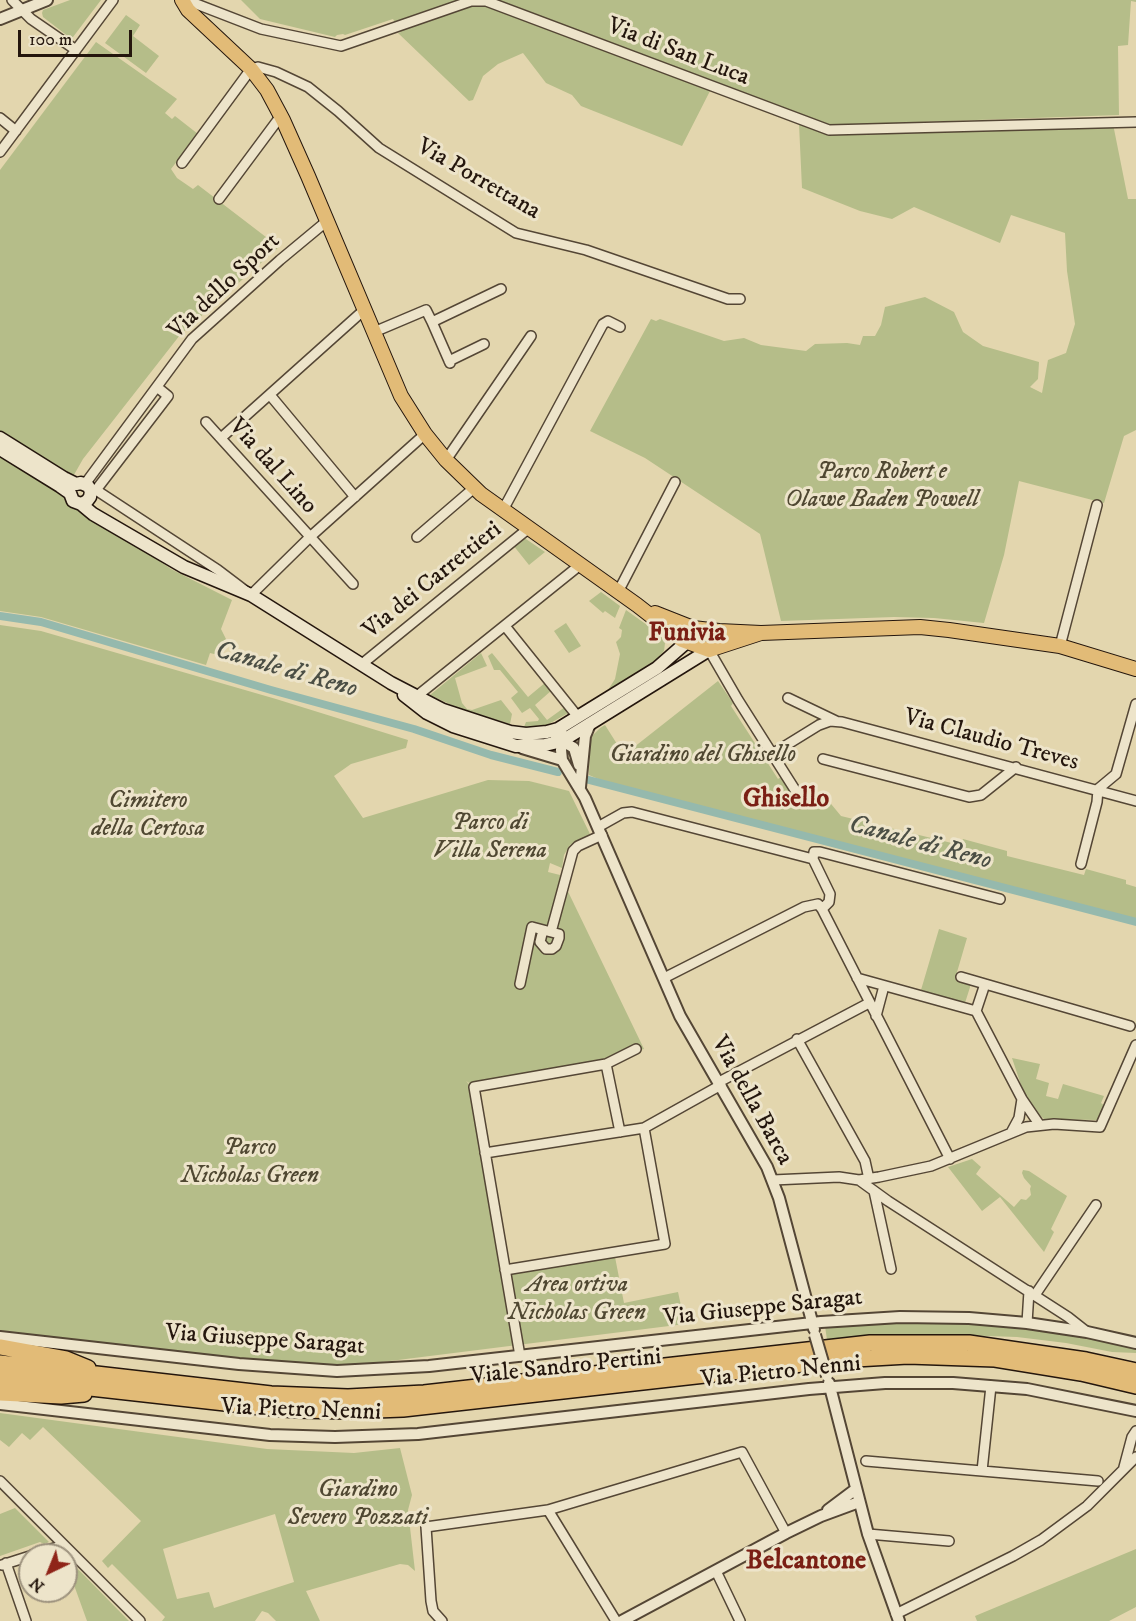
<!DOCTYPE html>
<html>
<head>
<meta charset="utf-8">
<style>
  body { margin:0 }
  #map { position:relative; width:1136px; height:1621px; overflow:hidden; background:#e3d6ae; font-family:"IM FELL DW Pica",serif }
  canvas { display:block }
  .north { position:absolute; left:18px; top:1543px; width:60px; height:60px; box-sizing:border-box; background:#ede4ca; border:2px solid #9d927e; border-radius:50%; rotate:223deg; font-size:16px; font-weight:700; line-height:24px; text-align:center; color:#24160d }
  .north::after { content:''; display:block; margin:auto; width:21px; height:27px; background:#8f2418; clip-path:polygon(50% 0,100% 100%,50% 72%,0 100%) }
  .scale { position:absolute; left:18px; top:30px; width:114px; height:27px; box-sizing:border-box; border:3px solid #24160d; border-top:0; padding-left:8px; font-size:18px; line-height:21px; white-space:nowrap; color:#24160d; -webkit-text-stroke:4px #ede4ca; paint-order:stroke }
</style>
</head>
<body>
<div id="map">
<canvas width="1136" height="1621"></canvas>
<div class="north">N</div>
<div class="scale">100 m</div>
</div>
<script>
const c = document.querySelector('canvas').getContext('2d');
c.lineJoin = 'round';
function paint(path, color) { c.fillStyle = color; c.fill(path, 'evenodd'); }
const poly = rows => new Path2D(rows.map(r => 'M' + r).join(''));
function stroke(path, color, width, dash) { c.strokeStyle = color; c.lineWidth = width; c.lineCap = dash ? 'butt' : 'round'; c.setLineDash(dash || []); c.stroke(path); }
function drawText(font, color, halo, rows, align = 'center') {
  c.font = font + ' "IM FELL DW Pica",serif'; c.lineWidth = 6; c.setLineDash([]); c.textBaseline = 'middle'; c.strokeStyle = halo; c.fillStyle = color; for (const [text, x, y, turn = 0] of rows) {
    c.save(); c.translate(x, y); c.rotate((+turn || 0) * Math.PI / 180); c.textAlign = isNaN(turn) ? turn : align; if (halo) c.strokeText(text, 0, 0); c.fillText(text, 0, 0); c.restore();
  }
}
paint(poly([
  [70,0,101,0,73,37,69,37,43,17,42,13,43,10],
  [241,0,1136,0,1136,2,1131,1,1128,45,1118,46,1119,115,919,122,917,130,1113,124,1128,199,1136,199,1136,430,1124,436,1104,503,1019,481,1004,555,984,623,934,618,894,617,781,621,760,534,645,458,590,431,651,319,656,321,660,319,724,341,744,338,761,345,806,351,815,344,847,343,860,345,863,336,875,336,881,325,885,307,925,297,954,312,963,332,983,346,1039,362,1038,379,1030,387,1042,393,1048,360,1066,353,1075,324,1067,271,1065,233,1011,215,1000,243,914,207,892,219,860,211,802,188,799,124,710,91,682,146,581,106,572,95,546,83,523,53,498,64,483,76,473,100,469,101,398,33,401,32,393,19,345,35,343,34,337,35,335,37,260,19],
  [126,15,140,25,133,36,159,56,146,73,105,43],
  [96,42,177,99,165,113,172,119,175,116,198,134,171,169,177,178,193,189,198,185,279,247,180,335,83,459,63,494,171,569,232,600,221,629,226,639,224,648,214,654,210,653,206,665,41,617,0,611,0,170],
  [523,537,545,552,529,565,513,545],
  [601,592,620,606,615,618,605,611,603,613,589,601],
  [626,610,661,635,665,643,664,651,656,660,608,690,615,679,620,654,616,642,621,637,622,630,619,628],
  [566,623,581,646,569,653,554,631],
  [0,625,41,631,276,699,408,740,406,748,351,764,334,776,363,818,488,780,529,781,569,791,590,834,570,845,564,855,562,868,550,863,548,872,560,875,644,1049,522,1078,474,1086,466,1081,472,1087,504,1275,615,1257,624,1303,678,1292,685,1324,382,1362,326,1367,238,1360,74,1339,0,1331],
  [481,653,487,666,455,678,462,703,467,709,472,710,501,700,512,714,510,724,458,708,430,695],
  [492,653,528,697,546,682,552,690,535,705,547,720,565,707,570,712,547,725,524,727,526,722,538,721,539,719,530,708,522,713,511,698,518,692,500,670,494,670,488,656],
  [718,681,733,703,731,706,778,779,782,776,800,805,822,793,841,816,960,845,963,839,1007,851,1007,856,1084,875,1086,869,1126,880,1126,884,1136,887,1136,919,727,815,603,781,589,775,590,743,593,735,600,728,605,725,624,755],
  [939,929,967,938,955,979,971,984,965,1003,921,990],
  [1012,1058,1040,1064,1036,1079,1049,1083,1046,1096,1058,1099,1063,1084,1104,1096,1101,1103,1105,1106,1097,1120,1044,1119,1032,1109,1025,1097],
  [972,1159,981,1167,976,1174,1014,1207,1021,1199,1026,1200,1031,1195,1030,1189,1031,1186,1024,1178,1022,1173,1023,1170,1029,1171,1067,1196,1051,1229,1054,1232,1044,1252,1000,1197,982,1211,948,1167],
  [965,1321,1063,1330,1136,1346,1136,1353,1112,1352,1066,1343,1017,1337,926,1334,877,1335,827,1340,825,1326,854,1323],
  [0,1413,267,1449,354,1453,400,1448,412,1495,408,1510,415,1571,408,1565,400,1564,306,1591,320,1621,276,1621,268,1613,262,1611,255,1621,162,1621,165,1617,112,1564,108,1568,102,1561,141,1521,43,1427,30,1440,22,1433,9,1447,0,1440],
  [275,1514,294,1582,214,1608,209,1592,177,1599,163,1549],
  [15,1508,49,1542,44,1544,40,1542,0,1556,0,1514],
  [1136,1549,1136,1607,1109,1621,977,1621,975,1616],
  [66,1557,129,1621,87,1621,70,1574,66,1575]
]), '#b5bd89');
stroke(poly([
  [0,616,41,622,271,690,414,729,491,755,558,772],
  [589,780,1136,922]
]), '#95b9ad', 8);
const minor = poly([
  [12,0,31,19,76,50],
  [186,0,261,29,341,46,471,1,486,1,829,130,1136,122],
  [0,118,16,131],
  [0,152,113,0],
  [182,163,251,69,258,67,276,72,308,87,338,111,379,148,516,233,586,250,728,299,740,299],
  [219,199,277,121,283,120],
  [432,322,450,363],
  [374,332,426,310,432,322,501,289],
  [449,361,484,344],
  [270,395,355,497],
  [206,422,353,584],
  [221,438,364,310],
  [446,460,531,336],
  [85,484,192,339,280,260,327,221],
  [96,490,218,570,251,595,310,537,425,434],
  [91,491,96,490,168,396,157,387],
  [503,510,603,324,608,321,620,327],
  [417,537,474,488],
  [618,592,675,482],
  [505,626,578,717],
  [1060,646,1097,505],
  [709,650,738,700,797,793],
  [362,664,529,528],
  [417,696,580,565],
  [788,698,836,721],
  [772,754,819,725,830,721,842,722,1136,801],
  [823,759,969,797,981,795,1016,767],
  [598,827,623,813,632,812,813,859],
  [813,859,814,852,820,852,1000,899],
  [813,859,830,894,829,902,822,909],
  [1081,864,1097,802,1098,789,1116,774,1136,704],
  [543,930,540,942,546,949,552,949,556,946,559,938,559,934,551,932],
  [961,977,1130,1026],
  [664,978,804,907,818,904,822,909,950,1159],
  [857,978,976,1011,1022,1099,1039,1124],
  [520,984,532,927,551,932,573,851,578,846,602,835],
  [976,1011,985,984],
  [876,1016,884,986],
  [797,1039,865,1161,869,1179],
  [606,1064,636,1049],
  [719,1082,869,1003],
  [1012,1131,1019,1118,1022,1099],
  [485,1153,644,1128,721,1085],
  [773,1180,839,1177,859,1180,879,1177,931,1166,1026,1127,1054,1124,1100,1127,1136,1045],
  [859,1180,888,1201,1068,1317,1087,1332],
  [874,1191,891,1269],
  [505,1270,665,1244,644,1128],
  [1035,1295,1096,1205],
  [1027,1323,1029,1291],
  [520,1356,474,1087,606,1064,620,1132],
  [866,1461,1098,1481],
  [1124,1467,1132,1437,1136,1431],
  [982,1471,991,1386],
  [0,1481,140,1621],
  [548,1510,616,1621],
  [868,1534,949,1541],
  [32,1555,64,1545],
  [6,1563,26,1621],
  [2,1565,30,1556],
  [716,1571,740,1621],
  [896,1614,1013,1556,1041,1540,1087,1506,1136,1457],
  [442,1621,433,1611,431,1601,426,1527,548,1510,742,1452,786,1533]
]);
const tertiary = poly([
  [0,19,47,0],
  [563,735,561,750,562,760,585,798,680,1016,767,1167,779,1198,814,1329],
  [556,737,574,748,579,765],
  [522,748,562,760],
  [580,787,585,736,590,724],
  [0,1337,239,1364,337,1371,429,1366,821,1322,900,1317,969,1318,1027,1323,1087,1332,1136,1343],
  [829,1383,868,1534,899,1621],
  [0,1404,270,1435,335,1437,418,1434,809,1389,885,1383,953,1383,1027,1389,1136,1411],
  [828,1510,856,1489],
  [622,1621,786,1533,821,1516,859,1502]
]);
const secondary = poly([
  [0,438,64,478,76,484,81,483,88,486,91,491,90,497,87,501,81,504],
  [0,449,60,486,70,493,73,501,81,504,93,514,184,567,251,595,391,683,443,710,510,732,526,734,547,732,558,729,657,668,689,640,714,631],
  [404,695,427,713,453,726,516,746,545,745,562,741,709,650]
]);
const primary = poly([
  [182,0,188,10,251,69,267,90,283,120,308,176,401,396,425,434,446,460,481,494,637,605,682,640,709,650,761,633],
  [655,613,693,628,719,631,761,633,920,627,949,630,1060,646,1136,669]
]);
const trunk = poly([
  [0,1347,66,1359,88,1368],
  [0,1363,271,1394,348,1397,424,1393,870,1343,969,1343,1086,1360,1136,1371],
  [0,1378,252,1406,296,1410,349,1411,403,1409,838,1360,908,1356,995,1359,1081,1373,1136,1386],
  [0,1393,61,1396,84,1394]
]);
stroke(minor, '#544635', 12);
stroke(tertiary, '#544635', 14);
stroke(secondary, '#24160d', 15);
stroke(primary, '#24160d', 16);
stroke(trunk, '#24160d', 18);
stroke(minor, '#ede4ca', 9);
stroke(tertiary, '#ede4ca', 10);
stroke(secondary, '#ede4ca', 12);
stroke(primary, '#e2bb77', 14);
stroke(trunk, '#e2bb77', 15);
const tertiaryBridge = poly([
  [815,1335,827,1376]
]);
stroke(tertiaryBridge, '#544635', 14, []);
stroke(tertiaryBridge, '#ede4ca', 10);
drawText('24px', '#24160d', '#ede4ca', [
  ["Via di San Luca",678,53,21],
  ["Via Porrettana",478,180,30],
  ["Via dello Sport",225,287,-43],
  ["Via dal Lino",272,467,48],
  ["Via dei Carrettieri",433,581,-39],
  ["Via Claudio Treves",991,741,15],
  ["Via della Barca",751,1101,61],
  ["Via Giuseppe Saragat",763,1309,-6],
  ["Via Giuseppe Saragat",265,1341,4],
  ["Viale Sandro Pertini",566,1368,-6],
  ["Via Pietro Nenni",781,1373,-6],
  ["Via Pietro Nenni",301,1411,2]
]);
drawText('italic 24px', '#504832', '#ede4ca', [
  ["Parco Robert e",882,473],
  ["Olawe Baden Powell",882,501],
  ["Giardino del Ghisello",703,756],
  ["Cimitero",148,802],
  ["della Certosa",148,830],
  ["Parco di",490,824],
  ["Villa Serena",490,852],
  ["Parco",250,1149],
  ["Nicholas Green",250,1177],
  ["Area ortiva",577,1286],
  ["Nicholas Green",577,1314],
  ["Giardino",358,1491],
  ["Severo Pozzati",358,1519]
]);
drawText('bold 26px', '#7a1f14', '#ede4ca', [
  ["Funivia",687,635],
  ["Ghisello",786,801]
]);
drawText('italic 26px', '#4c4f45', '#ede4ca', [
  ["Canale di Reno",286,671,16],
  ["Canale di Reno",920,844,15]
]);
drawText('bold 27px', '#7a1f14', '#ede4ca', [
  ["Belcantone",806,1562]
]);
</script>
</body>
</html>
